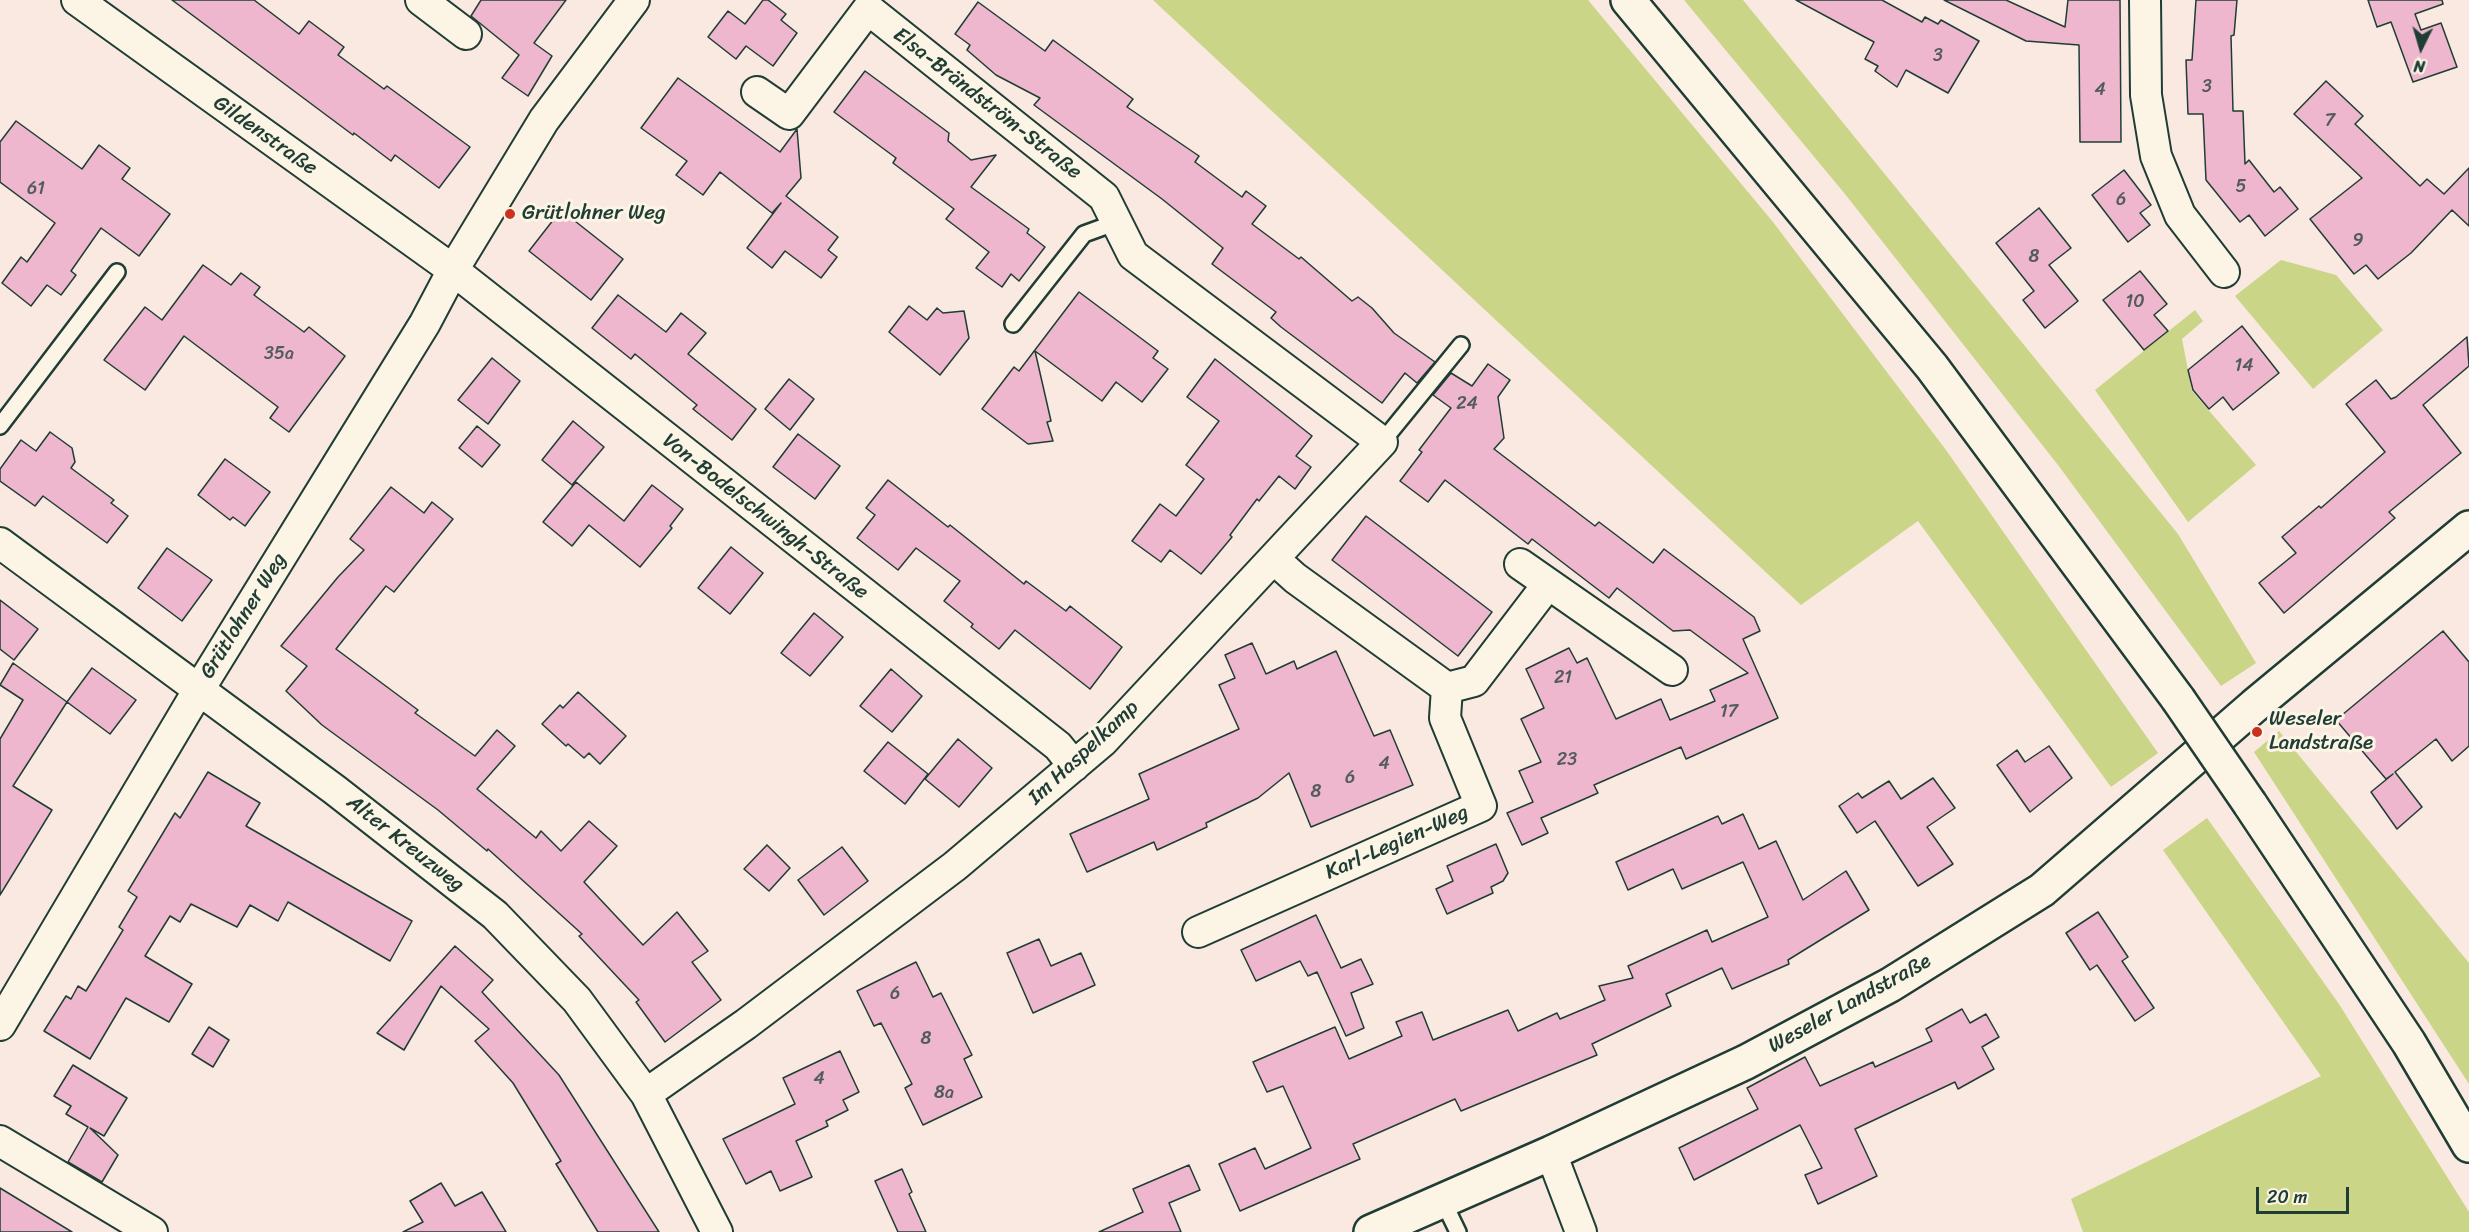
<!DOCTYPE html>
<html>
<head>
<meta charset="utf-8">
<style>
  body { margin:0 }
  #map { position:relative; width:2469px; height:1232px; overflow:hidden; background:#f9e9e0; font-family:Sriracha,sans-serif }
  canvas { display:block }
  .north { position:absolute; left:2391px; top:18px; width:60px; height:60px; -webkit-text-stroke:4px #fcf5e5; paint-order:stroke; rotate:185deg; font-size:16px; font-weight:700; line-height:24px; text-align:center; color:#1f3d34 }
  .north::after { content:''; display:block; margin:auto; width:21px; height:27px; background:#1f3d34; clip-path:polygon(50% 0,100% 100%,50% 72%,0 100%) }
  .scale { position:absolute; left:2256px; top:1187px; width:93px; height:27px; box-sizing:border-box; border:3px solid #1f3d34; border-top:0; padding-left:8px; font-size:18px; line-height:21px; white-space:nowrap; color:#1f3d34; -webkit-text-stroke:4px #fcf5e5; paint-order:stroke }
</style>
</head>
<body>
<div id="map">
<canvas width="2469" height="1232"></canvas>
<div class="north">N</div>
<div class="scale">20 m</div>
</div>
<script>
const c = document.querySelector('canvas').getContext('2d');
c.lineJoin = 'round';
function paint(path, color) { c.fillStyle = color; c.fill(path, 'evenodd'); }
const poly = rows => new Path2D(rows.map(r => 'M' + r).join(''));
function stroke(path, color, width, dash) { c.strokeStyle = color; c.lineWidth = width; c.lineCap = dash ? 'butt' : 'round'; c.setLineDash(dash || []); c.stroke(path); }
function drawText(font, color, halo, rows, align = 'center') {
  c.font = font + ' Sriracha,sans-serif'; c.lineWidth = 6; c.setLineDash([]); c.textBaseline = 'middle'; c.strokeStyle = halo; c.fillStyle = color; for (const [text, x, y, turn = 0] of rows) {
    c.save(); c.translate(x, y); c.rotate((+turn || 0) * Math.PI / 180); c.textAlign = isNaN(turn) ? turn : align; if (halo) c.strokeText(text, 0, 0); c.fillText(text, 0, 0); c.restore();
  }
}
paint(poly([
  [1153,0,1588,0,1773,222,1946,450,2158,753,2111,787,1918,521,1801,605],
  [1684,0,1743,0,2178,534,2256,663,2221,686,2058,465,1845,194],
  [2281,260,2336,275,2383,330,2313,389,2235,296],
  [2195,310,2203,321,2182,339,2192,391,2256,465,2188,522,2095,390],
  [2279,731,2469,963,2469,1084,2254,752],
  [2207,818,2339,1004,2469,1212,2469,1232,2083,1232,2071,1199,2321,1076,2163,850]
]), '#cad588');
const building = poly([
  [172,0,254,0,299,34,309,21,344,47,338,55,384,89,387,86,470,147,439,188,395,155,391,161,354,133,353,135,172,0],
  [481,0,566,0,534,43,552,56,528,96,502,78,519,55,471,16,481,0],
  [763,0,768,0,786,14,781,20,797,33,773,66,746,46,736,59,708,37,728,11,745,24,763,0],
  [1796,0,1882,0,1922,22,1925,17,1938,24,1941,20,1979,41,1948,93,1906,70,1897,87,1875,71,1878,66,1865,59,1874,42,1796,0],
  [1944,0,2006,0,2065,27,2068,0,2120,0,2121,142,2080,142,2079,45,2026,41,1944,0],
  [2196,0,2237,0,2234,35,2231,36,2233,111,2243,111,2245,164,2249,160,2274,192,2280,187,2298,209,2265,236,2249,215,2240,222,2206,180,2203,114,2188,114,2186,60,2192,60,2196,0],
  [2368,0,2442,0,2443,4,2415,14,2421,30,2441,23,2457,67,2413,82,2391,22,2377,27,2368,0],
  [978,2,1045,51,1053,40,1133,99,1127,107,1199,156,1195,162,1242,197,1246,191,1266,206,1252,224,1299,259,1301,257,1352,301,1358,297,1372,308,1394,333,1435,362,1417,383,1405,373,1382,403,1281,327,1271,318,1276,312,1212,264,1223,248,1162,199,1034,105,1040,98,996,75,967,50,970,45,955,34,978,2],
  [865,71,949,133,948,141,971,160,996,155,971,187,1029,229,1027,233,1045,247,1019,281,1011,274,1002,287,976,268,989,252,946,219,954,209,893,163,896,158,834,112,865,71],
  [678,78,780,152,797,129,801,178,786,196,838,237,828,250,837,257,821,278,785,251,772,268,747,248,781,203,772,213,720,172,703,195,676,175,687,161,641,128,678,78],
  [2326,81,2363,116,2355,124,2420,186,2427,179,2444,194,2469,168,2469,226,2452,210,2411,253,2378,279,2366,265,2354,274,2310,219,2362,178,2294,114,2326,81],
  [16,121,82,169,99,145,130,168,122,179,170,214,139,256,101,228,71,271,76,275,61,295,47,285,31,306,2,283,21,257,27,262,55,223,0,182,0,142,16,121],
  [2124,170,2151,205,2140,213,2150,225,2128,242,2092,195,2124,170],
  [2039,208,2071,248,2049,265,2078,301,2045,328,2023,300,2034,291,1996,243,2039,208],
  [561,210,623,259,591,300,529,251,561,210],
  [203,265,231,285,241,273,260,287,254,295,304,332,309,327,345,356,289,432,270,418,278,407,184,336,145,390,104,360,145,307,162,320,203,265],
  [2140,271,2167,304,2154,315,2168,331,2144,350,2103,300,2140,271],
  [1079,292,1158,351,1153,358,1168,369,1142,402,1116,382,1102,401,1035,351,1051,421,1047,422,1053,441,1028,444,982,409,1014,367,1019,371,1079,292],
  [618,295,666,332,681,313,706,333,688,354,756,409,732,440,693,409,697,405,635,354,631,359,592,328,618,295],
  [909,306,927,320,937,308,943,313,964,311,969,338,940,375,889,332,909,306],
  [2242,326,2279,373,2233,410,2223,397,2209,409,2193,390,2188,370,2242,326],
  [2467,337,2469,366,2423,405,2461,453,2389,512,2395,518,2284,613,2259,583,2296,553,2282,537,2319,506,2321,508,2385,452,2346,404,2376,380,2391,399,2396,397,2467,337],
  [492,358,520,381,488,424,458,400,492,358],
  [1215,359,1312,436,1296,456,1311,467,1295,489,1279,476,1259,501,1257,499,1230,535,1232,537,1201,574,1170,550,1161,562,1132,541,1160,504,1176,516,1204,479,1186,465,1219,421,1187,397,1215,359],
  [1488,364,1510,380,1498,397,1504,438,1494,449,1595,526,1599,522,1653,563,1664,549,1754,617,1760,631,1743,639,1778,718,1686,759,1681,747,1594,785,1598,793,1541,818,1548,833,1522,845,1507,813,1533,802,1519,771,1541,762,1521,719,1544,708,1526,669,1569,648,1577,663,1587,658,1616,719,1661,699,1670,720,1715,701,1710,690,1748,673,1690,630,1673,631,1617,588,1609,598,1532,539,1528,544,1445,480,1428,502,1400,481,1422,452,1419,450,1451,408,1433,395,1451,373,1472,386,1488,364],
  [789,379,814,399,790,430,765,409,789,379],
  [573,421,604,447,572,485,542,460,573,421],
  [477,426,500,445,482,467,459,448,477,426],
  [50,432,72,448,75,462,71,468,114,500,111,503,128,516,107,543,43,496,35,506,0,481,0,469,21,440,36,451,50,432],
  [798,434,840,466,815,499,773,467,798,434],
  [225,459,270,492,245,526,233,517,230,520,198,495,225,459],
  [888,480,948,527,950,525,1024,584,1026,581,1066,611,1070,606,1122,647,1090,689,1015,630,999,649,971,627,973,624,944,601,960,581,916,548,898,570,857,538,875,515,866,508,888,480],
  [576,482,624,521,652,485,683,509,670,526,672,528,640,567,589,525,572,546,543,522,576,482],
  [391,487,424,513,432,502,453,519,394,592,386,586,336,649,418,710,415,713,475,756,497,730,515,746,477,789,536,838,541,831,561,851,589,821,617,846,584,882,643,945,677,912,708,951,692,962,721,1000,665,1042,636,1002,639,1000,579,936,582,934,488,849,487,851,438,810,322,725,286,691,307,666,281,646,338,577,364,550,350,539,391,487],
  [1366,516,1492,612,1458,656,1332,560,1366,516],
  [731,547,763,573,730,614,698,588,731,547],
  [167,548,212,580,182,621,138,588,167,548],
  [0,600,38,629,14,660,0,649,0,600],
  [814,613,843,637,810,676,781,653,814,613],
  [2443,631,2469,662,2469,746,2452,761,2436,739,2395,772,2422,807,2397,829,2371,792,2393,774,2386,779,2336,720,2443,631],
  [1252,643,1266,674,1294,661,1297,669,1336,651,1374,736,1390,730,1413,785,1311,827,1289,773,1258,798,1206,823,1207,827,1157,850,1154,842,1087,872,1070,834,1149,799,1139,774,1239,729,1219,685,1235,678,1225,655,1252,643],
  [13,663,67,702,13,786,52,810,0,895,0,739,23,700,0,685,13,663],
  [92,668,136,700,110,734,67,702,92,668],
  [891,669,922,696,892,732,860,706,891,669],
  [578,692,626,736,600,764,589,753,584,758,568,744,566,746,542,724,560,705,563,708,578,692],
  [958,739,992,768,959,807,925,779,958,739],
  [888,742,928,774,905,804,864,771,888,742],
  [2049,746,2072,778,2030,812,1997,765,2017,750,2025,762,2049,746],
  [208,772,260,803,246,826,412,921,390,961,288,902,278,921,250,905,237,927,191,904,180,922,170,916,145,956,192,984,169,1022,126,998,90,1059,44,1031,66,996,71,999,78,986,86,991,123,930,119,927,137,897,128,891,175,813,180,818,208,772],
  [1933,778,1955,808,1927,827,1953,864,1918,886,1875,821,1857,833,1839,806,1858,793,1862,798,1889,781,1901,799,1933,778],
  [1743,814,1759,849,1776,841,1803,900,1846,871,1869,910,1788,960,1789,964,1732,989,1722,968,1666,994,1671,1006,1592,1044,1597,1055,1461,1111,1455,1099,1353,1144,1360,1159,1240,1211,1219,1164,1255,1148,1265,1169,1311,1148,1283,1086,1267,1092,1253,1062,1335,1027,1349,1059,1402,1036,1396,1022,1422,1012,1433,1040,1508,1010,1518,1031,1557,1013,1560,1019,1605,1000,1599,986,1633,978,1628,966,1707,930,1712,942,1768,917,1743,862,1682,889,1673,869,1628,890,1616,862,1718,816,1722,824,1743,814],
  [1496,844,1508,873,1503,881,1491,887,1493,893,1447,914,1436,889,1453,881,1447,866,1496,844],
  [767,845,790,868,769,891,744,869,767,845],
  [842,847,868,881,824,915,798,880,842,847],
  [2098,912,2128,957,2122,961,2154,1008,2135,1021,2097,965,2090,970,2066,933,2098,912],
  [1316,915,1341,968,1361,959,1373,984,1351,993,1364,1028,1346,1036,1317,972,1308,976,1300,961,1256,981,1241,950,1316,915],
  [1039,939,1051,966,1081,953,1095,985,1033,1013,1007,953,1039,939],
  [455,946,493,980,482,992,559,1075,659,1232,598,1232,556,1164,561,1161,513,1083,475,1041,489,1029,441,986,404,1050,377,1033,455,946],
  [916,962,933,997,941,993,972,1055,964,1059,982,1097,923,1125,905,1088,912,1084,881,1023,874,1026,857,991,916,962],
  [1962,1009,1970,1023,1986,1014,1999,1037,1982,1047,1994,1069,1958,1089,1955,1082,1855,1129,1877,1176,1818,1204,1805,1175,1822,1168,1800,1125,1694,1180,1679,1148,1758,1109,1747,1088,1805,1057,1820,1086,1873,1062,1875,1067,1932,1041,1926,1029,1962,1009],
  [209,1027,229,1040,213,1067,192,1054,209,1027],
  [840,1051,859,1092,843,1100,848,1110,826,1121,828,1126,796,1141,812,1177,780,1191,771,1171,746,1184,723,1139,795,1104,783,1078,840,1051],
  [73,1065,127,1098,104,1136,90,1128,118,1155,102,1182,68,1162,88,1127,66,1114,71,1106,54,1096,73,1065],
  [1189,1165,1200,1190,1169,1203,1181,1232,1099,1232,1143,1212,1133,1189,1189,1165],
  [902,1169,912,1192,909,1194,926,1232,898,1232,875,1181,902,1169],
  [441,1183,455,1206,482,1192,506,1232,403,1232,423,1222,410,1201,441,1183],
  [0,1188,72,1232,0,1232,0,1188]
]);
paint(building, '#eeb7cd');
stroke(building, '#1f3d34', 1.5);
const service = poly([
  [1013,324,1084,234,1117,222],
  [0,426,117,272],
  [1382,442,1461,345],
  [1443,1201,1458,1232]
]);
const minor = poly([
  [77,0,453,270,1058,746,1074,766],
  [421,0,466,34],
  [2145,0,2146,95,2156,156,2180,215,2224,272],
  [0,543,335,790,495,915,577,1000,646,1094,717,1232],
  [1520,564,1672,670],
  [1447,688,1474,681,1548,584],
  [1198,932,1481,806,1445,718,1447,688,1295,578,1274,559],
  [0,1025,198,691,425,323,453,270,544,120,634,0],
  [646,1094,746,1024,955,866,1103,741,1382,442,1133,255,1104,197,868,9,789,114,757,92],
  [0,1141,152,1232],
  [1551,1153,1581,1232]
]);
const tertiary = poly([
  [1371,1232,1551,1153,1746,1062,1890,985,2042,890,2254,706,2469,528]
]);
const primary = poly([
  [1628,0,1932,367,2178,699],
  [2250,804,2409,1043,2469,1145]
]);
stroke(service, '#1f3d34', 20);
stroke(minor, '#1f3d34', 34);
stroke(tertiary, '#1f3d34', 38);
stroke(primary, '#1f3d34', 38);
stroke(service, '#fcf5e5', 15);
stroke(minor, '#fcf5e5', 30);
stroke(tertiary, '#fcf5e5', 33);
stroke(primary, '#fcf5e5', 33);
const primaryBridge = poly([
  [2178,699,2250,804]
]);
stroke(primaryBridge, '#1f3d34', 38, []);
stroke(primaryBridge, '#fcf5e5', 33);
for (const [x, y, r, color] of [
  [510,214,6,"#c8321e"],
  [2257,732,6,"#c8321e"]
]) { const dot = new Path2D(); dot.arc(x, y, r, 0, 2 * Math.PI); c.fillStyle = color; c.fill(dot); stroke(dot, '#fcf5e5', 2); }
drawText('18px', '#535c5a', null, [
  ["3",1938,56],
  ["3",2207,87],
  ["4",2100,90],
  ["7",2330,121],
  ["5",2241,187],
  ["61",36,189],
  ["6",2121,200],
  ["9",2358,241],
  ["8",2034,257],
  ["10",2135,302],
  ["35a",279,354],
  ["14",2244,366],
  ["24",1467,404],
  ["21",1563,678],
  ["17",1729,712],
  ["23",1567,760],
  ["4",1384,764],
  ["6",1350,778],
  ["8",1316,792],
  ["6",895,994],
  ["8",926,1039],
  ["4",819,1079],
  ["8a",944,1093]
]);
drawText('21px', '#1f3d34', '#fcf5e5', [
  ["Elsa-Brändström-Straße",987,104,38],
  ["Gildenstraße",265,136,35],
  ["Von-Bodelschwingh-Straße",765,517,38],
  ["Grütlohner Weg",244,616,-58],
  ["Im Haspelkamp",1084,753,-43],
  ["Karl-Legien-Weg",1397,843,-24],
  ["Alter Kreuzweg",405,844,38],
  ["Weseler Landstraße",1850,1004,-29]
]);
drawText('21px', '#1f3d34', '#fcf5e5', [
  ["Grütlohner Weg",522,214],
  ["Weseler",2269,720],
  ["Landstraße",2269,744]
], 'left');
</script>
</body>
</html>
